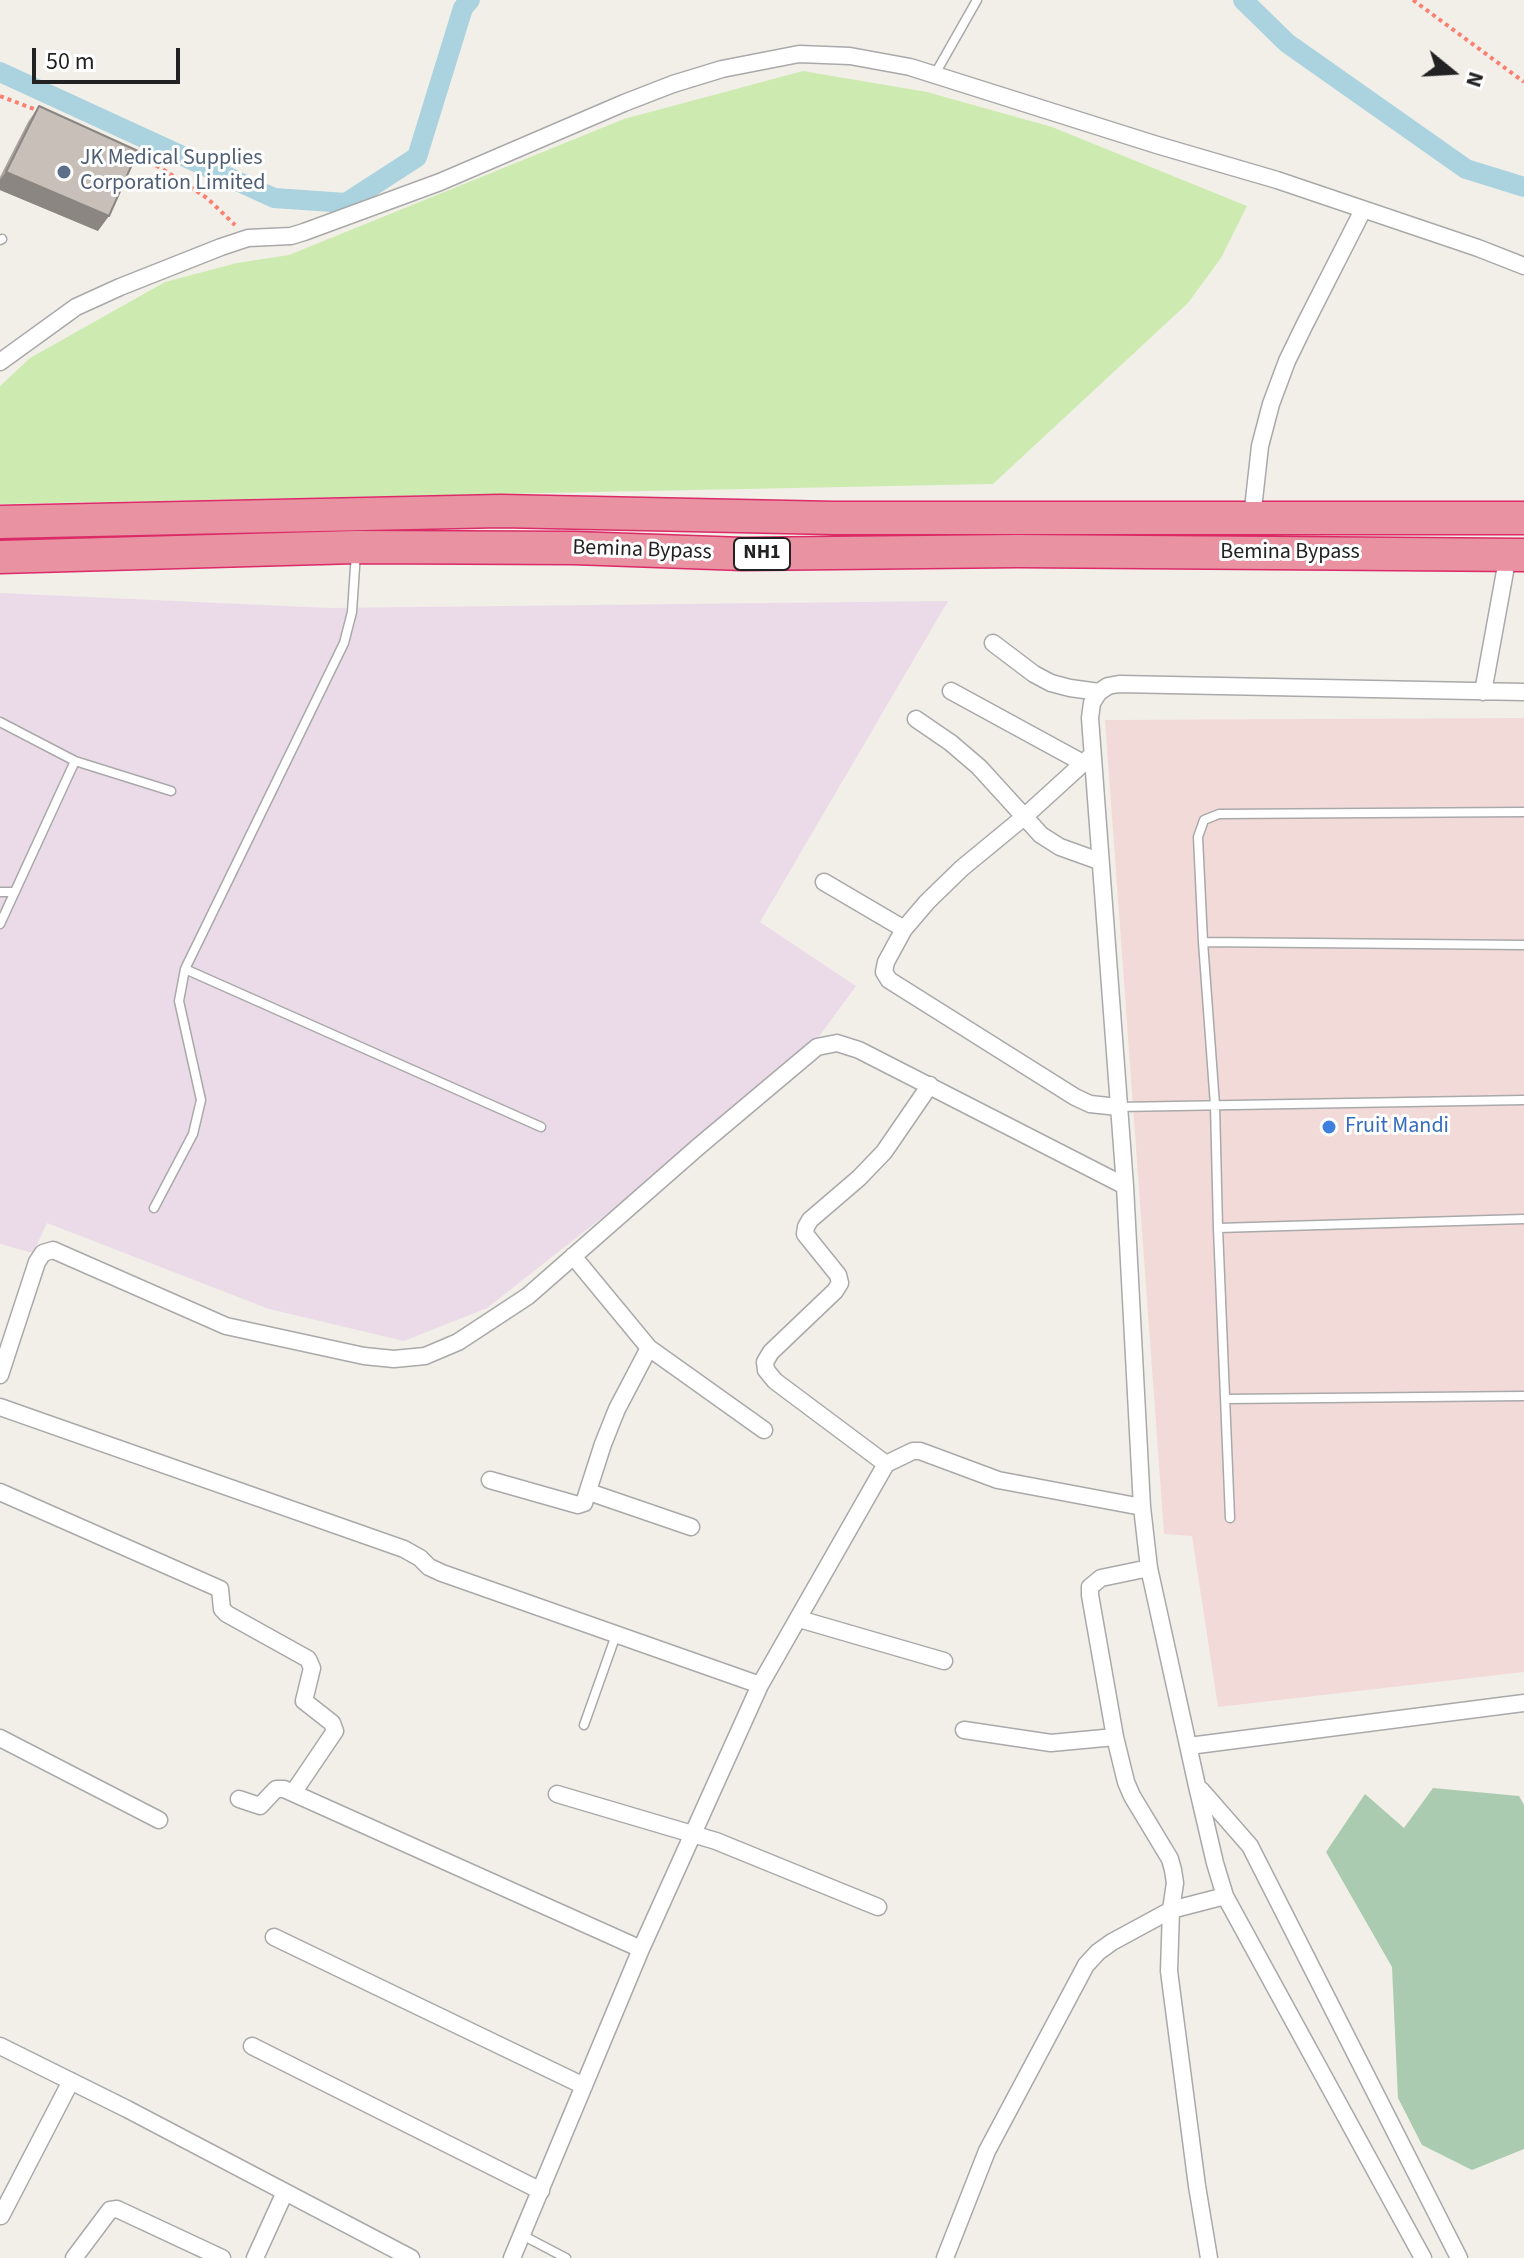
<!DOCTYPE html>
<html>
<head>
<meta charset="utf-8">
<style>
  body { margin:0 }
  #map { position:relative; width:1524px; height:2258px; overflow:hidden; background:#f2efe9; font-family:"Source Sans 3",sans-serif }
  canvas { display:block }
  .north { position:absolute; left:1412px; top:32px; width:80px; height:80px; -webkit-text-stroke:6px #fff; paint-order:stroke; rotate:108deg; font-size:22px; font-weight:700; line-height:32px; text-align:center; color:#222 }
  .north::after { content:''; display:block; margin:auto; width:28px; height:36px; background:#222; clip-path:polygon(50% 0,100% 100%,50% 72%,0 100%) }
  .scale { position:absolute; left:32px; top:48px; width:148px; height:36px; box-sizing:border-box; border:4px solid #222; border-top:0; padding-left:10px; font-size:24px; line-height:28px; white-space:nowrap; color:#222; -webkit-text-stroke:6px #fff; paint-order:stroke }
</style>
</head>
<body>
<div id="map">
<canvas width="1524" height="2258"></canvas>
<div class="north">N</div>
<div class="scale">50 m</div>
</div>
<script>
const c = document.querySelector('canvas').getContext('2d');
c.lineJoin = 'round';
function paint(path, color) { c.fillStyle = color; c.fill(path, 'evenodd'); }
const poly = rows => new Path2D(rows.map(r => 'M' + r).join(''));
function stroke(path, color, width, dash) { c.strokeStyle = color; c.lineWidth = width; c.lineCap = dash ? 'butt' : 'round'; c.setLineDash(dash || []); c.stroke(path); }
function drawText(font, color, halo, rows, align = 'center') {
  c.font = font + ' "Source Sans 3",sans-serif'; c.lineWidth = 6; c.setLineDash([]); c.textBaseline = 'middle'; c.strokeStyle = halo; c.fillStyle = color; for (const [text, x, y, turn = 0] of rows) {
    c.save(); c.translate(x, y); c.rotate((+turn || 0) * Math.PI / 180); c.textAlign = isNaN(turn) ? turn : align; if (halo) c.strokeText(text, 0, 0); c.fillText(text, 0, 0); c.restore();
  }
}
paint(poly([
  [1524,718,1524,1672,1218,1707,1192,1536,1164,1534,1105,720]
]), '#f2dad9');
paint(poly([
  [0,593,329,608,948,601,760,922,856,986,801,1061,487,1308,404,1341,269,1309,47,1223,33,1253,0,1244]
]), '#ebdbe8');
paint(poly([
  [803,71,927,92,1052,127,1247,206,1221,258,1188,303,993,484,0,504,0,386,30,358,165,282,237,263,289,255,624,119]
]), '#cdebb0');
paint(poly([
  [1433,1788,1519,1796,1524,1805,1524,2149,1472,2170,1422,2145,1398,2098,1392,1967,1326,1852,1365,1794,1404,1828]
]), '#aacbaf');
stroke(poly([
  [1243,0,1287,43,1466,169,1524,187],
  [0,72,274,198,346,203,417,157,463,8,470,0]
]), '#aad3df', 20);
const lane = poly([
  [935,74,977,0],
  [0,240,2,239],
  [0,722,75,761,171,791],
  [0,892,14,892],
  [0,924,75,761],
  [1203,942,1524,945],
  [185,969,541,1127],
  [1118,1107,1524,1100],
  [154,1208,193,1134,201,1100,179,1001,185,969,344,643,352,612,356,552],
  [1218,1228,1524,1219],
  [1225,1399,1524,1396],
  [1230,1518,1218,1228,1215,1105,1203,942,1198,837,1204,820,1219,814,1524,812],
  [584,1725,616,1635],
  [522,2235,566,2258]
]);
const street = poly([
  [0,362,76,307,120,287,221,247,248,238,291,236,304,232,440,182,624,103,673,84,722,69,799,54,850,56,910,67,1157,145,1277,180,1478,248,1524,266],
  [1252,518,1260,446,1271,404,1287,361,1304,326,1363,210],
  [993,643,1034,674,1051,683,1070,688,1099,692],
  [951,691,1083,763],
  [1483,692,1508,555],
  [916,719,951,743,979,767,1041,835,1060,847,1099,861],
  [1091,756,1024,817,962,868,927,902,904,929,886,962,884,972,889,980,1075,1097,1090,1104,1118,1107],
  [824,882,904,929],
  [573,1256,649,1348,764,1430],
  [0,1375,37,1262,43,1253,53,1250,226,1326,364,1356,394,1359,425,1356,458,1342,528,1296,698,1147,817,1047,837,1043,859,1050,1125,1186],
  [0,1407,404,1549,420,1558,429,1567,442,1573,760,1685],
  [886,1464,775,1381,766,1370,765,1362,771,1352,835,1291,840,1283,838,1275,805,1234,806,1227,810,1220,859,1178,884,1152,930,1085],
  [490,1480,578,1505,584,1503,603,1444,617,1409,649,1348],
  [0,1492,220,1589,222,1609,227,1614,308,1659,312,1668,304,1701,332,1723,335,1731,293,1793],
  [589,1492,691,1527],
  [1149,1568,1101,1578,1090,1587,1090,1595,1115,1737,1126,1782,1132,1796,1170,1859,1173,1870,1175,1883,1171,1910,1169,1971,1197,2186,1209,2258],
  [799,1619,944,1661],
  [964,1730,1051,1743,1115,1737],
  [0,1738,159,1820],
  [1189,1746,1524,1703],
  [1201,1790,1250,1846,1459,2258],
  [557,1794,716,1841,878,1907],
  [239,1799,260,1806,276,1789,284,1789,641,1949],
  [274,1937,584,2086],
  [0,2046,127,2109,411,2258],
  [252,2046,541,2191],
  [1,2216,71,2081],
  [74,2258,110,2210,117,2209,222,2258],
  [255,2258,285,2192],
  [512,2258,641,1949,760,1685,886,1464,913,1451,920,1451,998,1480,1142,1507],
  [945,2258,987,2151,1086,1965,1098,1952,1112,1942,1171,1910,1225,1896],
  [1423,2258,1225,1896,1215,1863,1197,1786,1149,1568,1142,1507,1125,1186,1090,718,1092,703,1099,692,1108,686,1119,684,1524,692]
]);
const highway = poly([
  [0,522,501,511,834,518,1524,518],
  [0,557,356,547,574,548,743,554,1017,551,1524,555]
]);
stroke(lane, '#a9a9a9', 11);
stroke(street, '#a9a9a9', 19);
stroke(highway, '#dc2a67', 35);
stroke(poly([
  [1413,0,1524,82],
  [0,96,39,111],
  [135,154,164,170,207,198,235,225]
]), '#fa8072', 4, [4, 4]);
stroke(lane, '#fff', 8);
stroke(street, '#fff', 16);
stroke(highway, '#e892a2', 32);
paint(poly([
  [39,106,98,231,0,190,0,177,28,122]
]), '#aba49e');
paint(poly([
  [6,172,109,216,98,231,0,190,0,180]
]), '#8b8681');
const building = poly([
  [39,106,138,151,109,216,6,172,39,106]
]);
paint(building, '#c7bfb8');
stroke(building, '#8b8681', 2);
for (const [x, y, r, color] of [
  [64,172,8,"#5c6f8a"],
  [1329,1127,8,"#3f7fe0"]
]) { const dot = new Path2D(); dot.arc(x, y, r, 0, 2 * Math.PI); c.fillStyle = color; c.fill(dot); stroke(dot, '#fff', 3); }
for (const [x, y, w] of [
  [762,554,56]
]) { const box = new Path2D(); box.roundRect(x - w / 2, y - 16, w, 32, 6); c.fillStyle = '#fff'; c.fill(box); stroke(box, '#222', 2); }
drawText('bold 20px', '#222', null, [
  ["NH1",762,554]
]);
drawText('22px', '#4e5e75', '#fff', [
  ["JK Medical Supplies",80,159],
  ["Corporation Limited",80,184]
], 'left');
drawText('22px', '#222', '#fff', [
  ["Bemina Bypass",642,551,2],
  ["Bemina Bypass",1290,553]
]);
drawText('22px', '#366cbe', '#fff', [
  ["Fruit Mandi",1345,1127]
], 'left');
</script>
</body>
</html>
